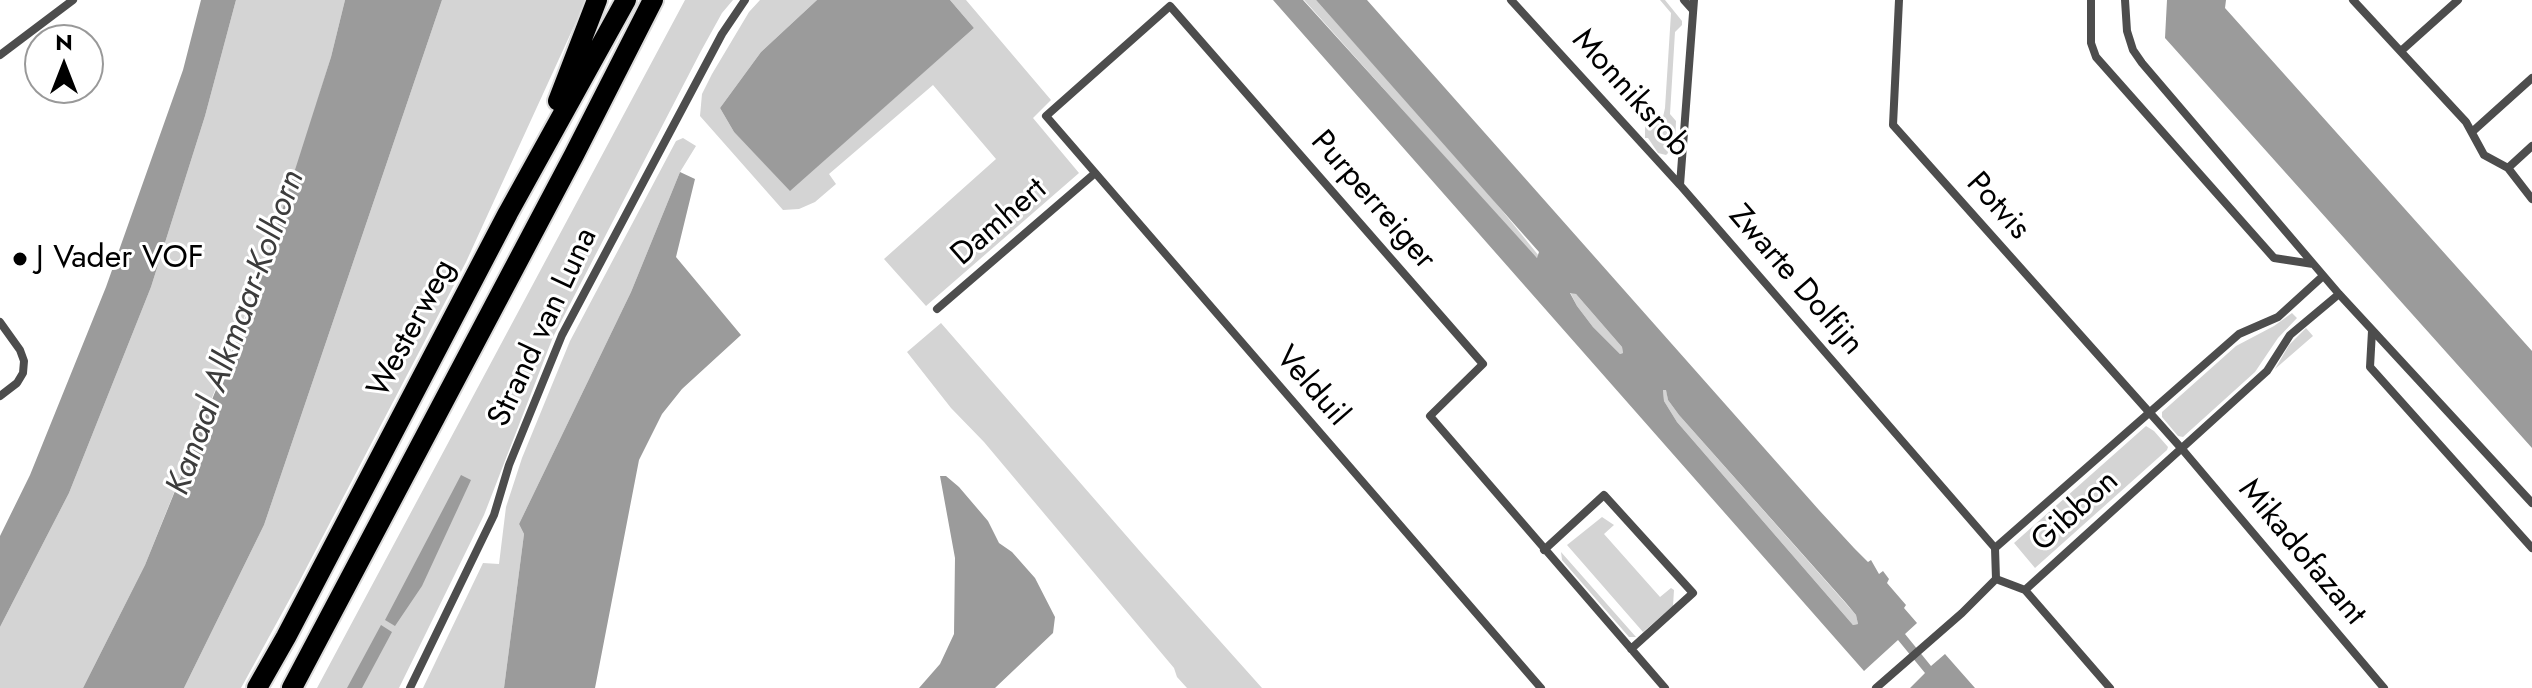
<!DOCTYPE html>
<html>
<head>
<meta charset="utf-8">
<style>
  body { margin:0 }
  #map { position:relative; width:2532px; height:688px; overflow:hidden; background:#fff; font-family:Jost,sans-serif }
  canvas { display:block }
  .north { position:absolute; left:24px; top:24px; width:80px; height:80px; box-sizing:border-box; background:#fff; border:2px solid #999; border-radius:50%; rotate:0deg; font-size:22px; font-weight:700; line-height:32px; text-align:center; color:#000 }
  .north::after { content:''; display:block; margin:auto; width:28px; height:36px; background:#000; clip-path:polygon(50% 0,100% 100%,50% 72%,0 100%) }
</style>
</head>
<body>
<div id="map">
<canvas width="2532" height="688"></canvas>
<div class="north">N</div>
</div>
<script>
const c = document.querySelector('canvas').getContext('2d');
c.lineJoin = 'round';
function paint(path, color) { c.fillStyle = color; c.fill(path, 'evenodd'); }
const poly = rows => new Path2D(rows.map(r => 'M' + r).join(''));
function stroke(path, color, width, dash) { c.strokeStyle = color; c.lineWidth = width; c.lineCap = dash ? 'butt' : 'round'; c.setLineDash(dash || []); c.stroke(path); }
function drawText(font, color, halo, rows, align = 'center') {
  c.font = font + ' Jost,sans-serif'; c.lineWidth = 6; c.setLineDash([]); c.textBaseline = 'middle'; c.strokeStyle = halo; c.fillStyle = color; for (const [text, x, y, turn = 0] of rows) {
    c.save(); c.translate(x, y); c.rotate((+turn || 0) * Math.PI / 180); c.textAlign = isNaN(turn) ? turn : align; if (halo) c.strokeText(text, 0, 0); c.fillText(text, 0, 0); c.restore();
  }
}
paint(poly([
  [236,0,345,0,331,57,274,243,145,565,83,688,0,688,0,627,69,493,151,287,205,116],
  [442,0,586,0,466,262,298,584,241,688,184,688,264,525],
  [685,0,733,0,722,13,701,51,553,337,484,515,399,688,317,688],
  [760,0,817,0,761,52,720,108,734,132,790,190,974,28,950,0,966,0,1051,100,1033,118,1079,173,926,306,884,259,996,159,933,85,829,174,836,184,815,202,799,209,783,210,700,116,702,94,712,74,749,12],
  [1304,0,1316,0,1479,182,1539,256,1537,258,1531,253],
  [1660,0,1665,0,1682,21,1682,25,1675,32,1670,114,1676,121,1675,146,1666,155,1658,153,1648,138,1645,138,1645,126,1656,124,1663,117,1665,108,1671,13],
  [683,138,696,146,680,172,631,292,519,524,524,534,504,688,423,688,483,563,499,564,506,507,522,458,570,341,676,141],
  [1570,292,1576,294,1622,347,1623,353,1620,354,1593,327,1577,306],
  [2292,313,2297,318,2278,338,2255,372,2183,437,2178,436,2162,417,2162,412,2236,346,2274,326],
  [941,323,1144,556,1262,688,1187,688,1177,677,1174,668,984,442,951,408,907,352],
  [2306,328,2313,336,2275,369,2289,345],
  [1666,389,1668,400,1679,415,1856,615,1858,624,1853,625,1677,422,1664,401,1663,390],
  [2146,426,2154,431,2168,447,2167,450,2035,568,2014,543],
  [1602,517,1614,525,1604,534,1660,597,1671,588,1674,590,1673,606,1643,632,1567,545],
  [1561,552,1636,637,1629,637,1562,560]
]), '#d4d4d4');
paint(poly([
  [201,0,236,0,205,116,151,287,69,493,0,627,0,536,30,475,106,287,183,70],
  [345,0,442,0,264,525,184,688,83,688,145,565,258,286,331,57],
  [817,0,950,0,974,28,790,191,734,132,720,108,761,52],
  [1273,0,1303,0,1537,258,1539,252,1316,0,1367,0,1819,510,1854,548,1868,562,1871,560,1879,574,1883,571,1889,579,1887,583,1906,605,1904,608,1917,623,1905,634,1931,666,1945,654,1975,688,1910,688,1925,673,1898,640,1864,671],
  [1570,293,1576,294,1622,347,1623,353,1620,354,1593,327,1577,306],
  [1663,390,1666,390,1668,400,1679,415,1846,603,1856,615,1858,624,1853,625,1677,422,1664,401],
  [2167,0,2226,0,2225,8,2532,351,2532,448,2165,38],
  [680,172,695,179,676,257,741,335,682,389,662,414,639,460,595,688,504,688,524,534,519,524,631,292],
  [461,475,471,480,422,586,395,626,385,620],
  [940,476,946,476,959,487,988,521,999,543,1012,552,1035,578,1055,617,1053,633,995,688,919,688,940,664,954,634,955,558],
  [381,625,392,632,362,688,347,688]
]), '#9b9b9b');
const primary = poly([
  [558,101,597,0],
  [257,688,286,637,508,213,626,0],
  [292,688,574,155,653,0]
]);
stroke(primary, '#dbdbdb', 24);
stroke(poly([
  [1511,0,1680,185],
  [1684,0,1693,10],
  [1694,0,1680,185,1995,548],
  [1899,0,1893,125,2182,449,2384,688],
  [2091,0,2091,43,2096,57,2274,258,2313,264],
  [2125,0,2127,31,2133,50,2142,63,2339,294,2532,503],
  [2353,0,2466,122,2484,155,2508,168,2532,199],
  [2401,51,2458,0],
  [0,55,73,0],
  [2472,132,2532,78],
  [2508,168,2532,146],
  [937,309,1094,174],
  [0,322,20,350,24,361,23,373,17,383,0,396],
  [2372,331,2370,367,2532,548],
  [1995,548,2239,334,2278,317,2323,276],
  [1544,550,1604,495,1693,593,1631,649],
  [1996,579,2025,590,2110,688],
  [2025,590,2267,371,2290,335,2339,294],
  [410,688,494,515,509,465,562,335,722,34,745,0],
  [1541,688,1046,116,1170,6,1483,364,1430,416,1665,688],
  [1876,688,1962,613,1996,579,1995,548]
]), '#4d4d4d', 8);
stroke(primary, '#000', 20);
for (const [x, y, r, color] of [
  [20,259,8,"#000"]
]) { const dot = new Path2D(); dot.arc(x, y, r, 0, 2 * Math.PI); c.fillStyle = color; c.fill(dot); stroke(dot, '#fff', 3); }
drawText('32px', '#000', '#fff', [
  ["Monniksrob",1630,94,48],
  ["Purperreiger",1372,201,49],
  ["Potvis",1997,207,48],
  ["Damhert",1000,223,-41],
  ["Zwarte Dolfijn",1795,281,49],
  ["Strand van Luna",544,328,-65],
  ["Westerweg",413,329,-62],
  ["Velduil",1311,387,49],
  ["Gibbon",2076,512,-42],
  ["Mikadofazant",2301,553,50]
]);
drawText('32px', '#000', '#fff', [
  ["J Vader VOF",36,259]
], 'left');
drawText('italic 34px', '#3c3c3c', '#fff', [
  ["Kanaal Alkmaar-Kolhorn",237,333,-70]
]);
</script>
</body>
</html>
